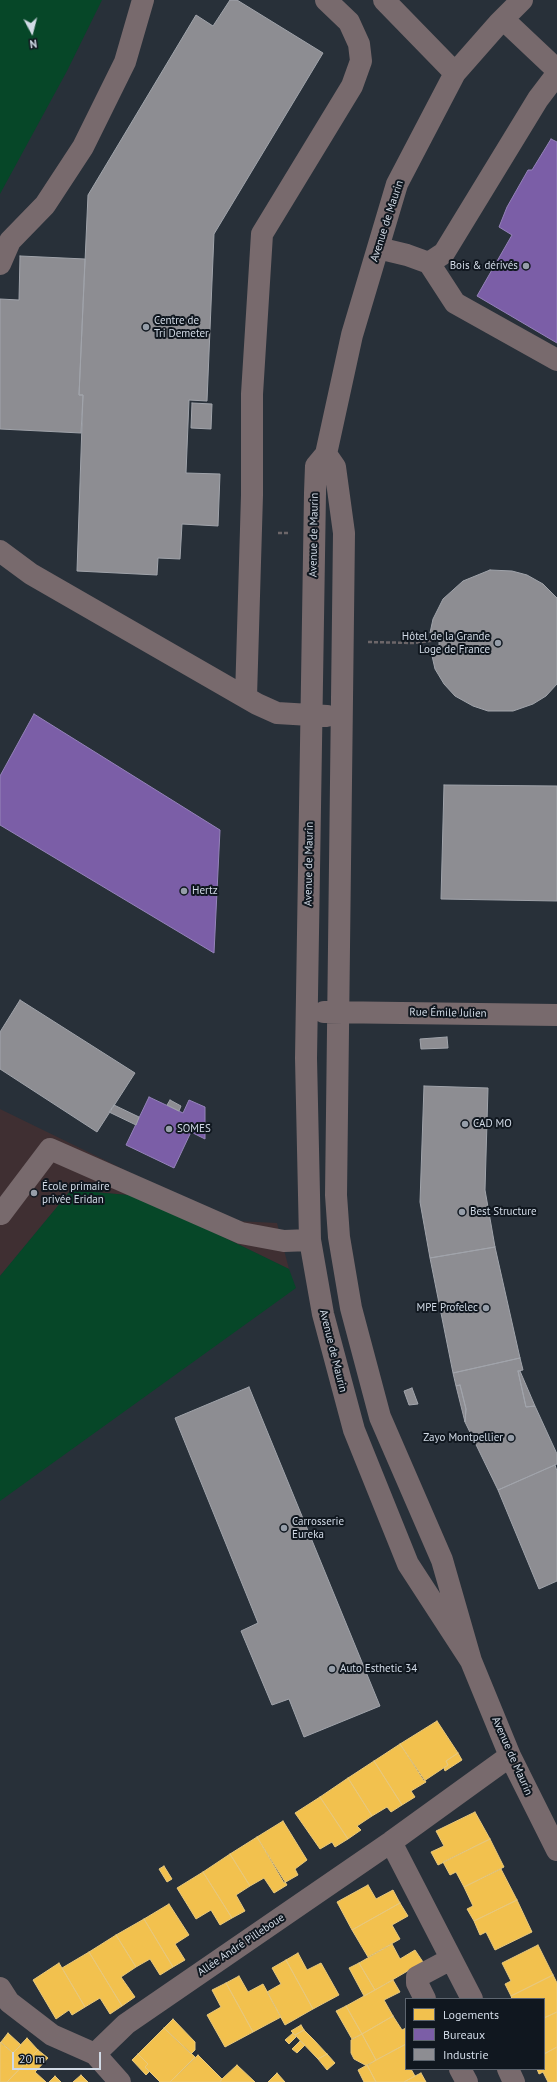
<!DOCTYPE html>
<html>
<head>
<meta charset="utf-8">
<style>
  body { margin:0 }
  #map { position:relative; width:557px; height:2082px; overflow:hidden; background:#283039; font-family:"PT Sans",sans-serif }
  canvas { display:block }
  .legend { position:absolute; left:405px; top:1998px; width:140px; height:72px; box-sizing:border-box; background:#10171f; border:1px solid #5d656f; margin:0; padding:5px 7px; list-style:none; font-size:12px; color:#d1dae6 }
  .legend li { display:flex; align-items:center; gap:8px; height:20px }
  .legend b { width:20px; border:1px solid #5d656f }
  .north { position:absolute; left:12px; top:12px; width:40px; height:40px; -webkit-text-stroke:3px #10171f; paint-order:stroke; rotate:173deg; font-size:11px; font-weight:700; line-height:16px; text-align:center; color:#d1dae6 }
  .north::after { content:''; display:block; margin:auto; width:14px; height:18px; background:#d1dae6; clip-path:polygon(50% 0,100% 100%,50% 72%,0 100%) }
  .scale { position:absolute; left:12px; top:2052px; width:89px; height:18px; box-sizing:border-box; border:2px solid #d1dae6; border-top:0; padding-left:5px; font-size:12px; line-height:14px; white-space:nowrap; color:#d1dae6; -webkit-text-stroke:3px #10171f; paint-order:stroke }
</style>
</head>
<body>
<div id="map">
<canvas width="557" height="2082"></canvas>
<ul class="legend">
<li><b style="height:11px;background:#f2c14e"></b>Logements</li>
<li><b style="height:11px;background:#7b5ea7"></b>Bureaux</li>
<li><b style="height:11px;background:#8d8d92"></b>Industrie</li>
</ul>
<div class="north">N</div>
<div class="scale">20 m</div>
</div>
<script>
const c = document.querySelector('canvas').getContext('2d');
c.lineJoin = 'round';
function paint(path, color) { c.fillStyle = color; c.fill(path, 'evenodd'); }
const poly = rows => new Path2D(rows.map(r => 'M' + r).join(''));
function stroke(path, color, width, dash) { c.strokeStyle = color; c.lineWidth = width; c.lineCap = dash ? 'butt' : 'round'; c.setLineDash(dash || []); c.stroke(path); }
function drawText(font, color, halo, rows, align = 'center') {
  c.font = font + ' "PT Sans",sans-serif'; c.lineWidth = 4; c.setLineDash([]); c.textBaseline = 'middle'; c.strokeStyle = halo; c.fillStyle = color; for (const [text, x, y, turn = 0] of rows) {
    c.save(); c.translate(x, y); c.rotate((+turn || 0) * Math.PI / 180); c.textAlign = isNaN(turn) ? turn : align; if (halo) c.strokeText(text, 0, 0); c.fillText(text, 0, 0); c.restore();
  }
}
paint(poly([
  [0,1109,211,1212,235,1221,277,1223,289,1269,139,1196,71,1190,0,1276]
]), '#3f2f32');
paint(poly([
  [0,0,102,0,67,71,0,194],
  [71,1190,139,1196,289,1269,296,1288,0,1501,0,1276]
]), '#064728');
const homes = poly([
  [437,1721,458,1753,446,1761,448,1765,424,1781,400,1744,437,1721],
  [400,1744,426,1782,411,1791,415,1797,402,1805,374,1761,400,1744],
  [458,1753,462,1760,445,1771,444,1768,448,1765,446,1761,458,1753],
  [374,1761,402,1805,391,1812,387,1807,372,1816,348,1778,374,1761],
  [348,1778,372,1816,357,1826,361,1830,348,1839,320,1797,348,1778],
  [320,1797,348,1839,335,1847,332,1842,320,1849,295,1813,320,1797],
  [475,1812,490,1839,438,1865,431,1852,444,1846,436,1831,475,1812],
  [283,1821,307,1860,295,1869,298,1875,284,1883,257,1837,283,1821],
  [257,1837,287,1885,274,1893,264,1878,250,1886,230,1854,257,1837],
  [490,1839,504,1867,464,1887,456,1872,450,1875,443,1862,490,1839],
  [230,1854,250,1886,236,1895,245,1911,232,1918,203,1872,230,1854],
  [164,1866,172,1879,167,1882,159,1869,164,1866],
  [501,1869,517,1900,474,1921,467,1909,473,1906,464,1887,501,1869],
  [203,1872,232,1918,220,1925,211,1910,196,1919,177,1888,203,1872],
  [368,1885,376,1899,393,1890,400,1903,352,1930,337,1902,368,1885],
  [517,1900,532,1932,495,1950,486,1932,480,1935,474,1921,517,1900],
  [400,1903,408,1916,392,1925,400,1939,368,1957,352,1930,400,1903],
  [169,1904,189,1935,175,1944,185,1960,173,1967,144,1919,169,1904],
  [144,1919,173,1967,160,1975,150,1959,136,1967,116,1935,144,1919],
  [116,1935,136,1967,121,1977,135,1997,122,2006,89,1952,116,1935],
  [392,1944,400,1959,415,1950,423,1962,375,1990,359,1963,392,1944],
  [538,1945,553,1975,511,1996,505,1984,511,1981,502,1963,538,1945],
  [89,1952,122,2006,110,2014,100,1998,85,2007,62,1968,89,1952],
  [298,1953,307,1970,321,1963,339,1995,313,2009,286,1960,298,1953],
  [286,1960,313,2009,285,2025,267,1992,281,1984,272,1968,286,1960],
  [59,1963,85,2007,72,2015,69,2010,56,2019,33,1980,59,1963],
  [359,1963,375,1990,364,1996,349,1968,359,1963],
  [553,1975,557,1983,557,2012,544,2018,544,1999,512,1999,511,1996,553,1975],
  [239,1976,248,1992,263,1984,281,2017,253,2032,226,1983,239,1976],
  [393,1980,400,1992,384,2000,393,2016,362,2034,346,2006,393,1980],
  [226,1983,253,2032,225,2047,207,2015,221,2007,212,1990,226,1983],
  [346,2006,362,2034,352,2039,336,2011,346,2006],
  [557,2012,557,2047,544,2054,544,2018,557,2012],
  [393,2016,402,2030,406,2028,406,2044,376,2060,362,2034,393,2016],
  [173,2019,195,2042,195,2050,191,2054,164,2028,173,2019],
  [301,2025,304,2030,295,2035,291,2031,301,2025],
  [164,2028,195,2057,170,2082,160,2082,145,2067,148,2064,138,2054,164,2028],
  [304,2030,314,2040,327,2054,318,2059,295,2035,304,2030],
  [8,2033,21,2045,13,2053,1,2042,8,2033],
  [293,2033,296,2037,289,2044,285,2040,293,2033],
  [362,2034,376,2060,367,2066,354,2059,351,2053,351,2040,362,2034],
  [27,2038,38,2050,7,2082,0,2082,0,2042,13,2053,27,2038],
  [300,2041,305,2045,297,2053,292,2049,300,2041],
  [406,2044,406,2069,411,2069,415,2076,404,2082,376,2082,367,2065,406,2044],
  [557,2047,557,2082,548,2082,543,2072,539,2074,537,2069,544,2069,544,2054,557,2047],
  [38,2050,48,2058,35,2072,46,2082,7,2082,38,2050],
  [138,2054,148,2064,145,2067,149,2072,146,2075,132,2060,138,2054],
  [327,2054,335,2063,327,2070,318,2059,327,2054],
  [198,2055,222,2079,220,2082,170,2082,198,2055],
  [237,2065,255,2082,220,2082,222,2079,237,2065],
  [367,2065,376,2082,364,2082,358,2070,367,2065],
  [277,2073,285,2082,268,2082,277,2073],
  [421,2073,426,2082,404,2082,415,2076,421,2073],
  [81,2075,88,2082,73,2082,81,2075],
  [55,2076,61,2082,49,2082,55,2076]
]);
paint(homes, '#f2c14e');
stroke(homes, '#e8c87c', 1);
const offices = poly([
  [551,139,557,142,557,343,477,296,512,235,499,227,507,207,528,170,532,170,551,139],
  [34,714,220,830,214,953,0,825,0,776,34,714],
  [149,1097,183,1113,189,1100,205,1107,205,1139,191,1132,174,1168,126,1145,149,1097]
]);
paint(offices, '#7b5ea7');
stroke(offices, '#9583ba', 1);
const industry = poly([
  [230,0,237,0,323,53,214,234,207,401,189,400,186,473,220,474,218,526,182,524,180,559,158,558,157,575,77,571,83,395,79,395,88,195,196,15,213,26,230,0],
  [20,256,85,259,79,395,83,395,81,433,0,429,0,299,19,300,20,256],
  [192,403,212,404,211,429,191,428,192,403],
  [490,570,512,571,527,575,543,584,557,598,557,684,546,696,533,704,513,711,488,711,473,706,455,696,444,684,435,669,430,647,439,646,439,632,430,633,433,619,443,599,463,581,490,570],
  [444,785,557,786,557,901,441,899,444,785],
  [20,1000,135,1073,97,1132,0,1069,0,1032,20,1000],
  [447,1037,448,1048,421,1049,420,1039,447,1037],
  [424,1086,488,1088,485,1190,495,1247,430,1258,420,1202,424,1086],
  [170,1100,181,1106,179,1111,167,1105,170,1100],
  [114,1105,139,1117,136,1125,109,1112,114,1105],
  [495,1247,520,1358,453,1373,430,1258,495,1247],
  [520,1358,523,1370,518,1371,526,1407,535,1406,557,1454,557,1464,498,1490,465,1422,466,1409,460,1385,456,1386,453,1373,520,1358],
  [518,1371,520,1371,535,1406,526,1407,518,1371],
  [460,1385,466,1409,465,1422,456,1386,460,1385],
  [249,1387,380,1706,304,1737,289,1699,272,1705,241,1631,258,1623,175,1418,249,1387],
  [412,1388,418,1404,409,1405,404,1391,412,1388],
  [555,1465,557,1471,557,1581,539,1589,498,1490,555,1465]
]);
paint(industry, '#8d8d92');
stroke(industry, '#a1a4ab', 1);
stroke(poly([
  [278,533,289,533],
  [368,642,413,643,439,640]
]), '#6c6669', 2.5, [4, 2]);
stroke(poly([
  [384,0,455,73],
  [503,19,557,70],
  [378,248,407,255,429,263,455,303,557,360],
  [429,263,444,253,538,99,557,74],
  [0,264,10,241,45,205,83,147,125,62,143,0],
  [326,454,335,467,344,533,336,1195,339,1237,351,1308,380,1417,442,1560,471,1661,510,1756,557,1850],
  [0,551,31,574,257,704,277,713,327,716],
  [246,697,252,495,252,394,262,234,352,86,361,61,359,44,349,22,326,0],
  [324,1012,557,1015],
  [1,1214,50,1149,241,1233,284,1241,310,1240],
  [471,1661,408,1564,354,1430,323,1314,310,1240,306,1058,315,493,316,466,326,454,352,335,397,184,455,73,499,23,522,0],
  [391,1842,472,1999],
  [0,1988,9,2002,52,2035,95,2054,120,2082],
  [425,1999,417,1983,417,1977,451,1959],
  [95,2054,126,2024,391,1842,510,1756],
  [460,2069,467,2082],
  [508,2069,514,2082]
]), '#786a6d', 22);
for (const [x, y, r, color] of [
  [526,266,4,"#969ea9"],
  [146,327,4,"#969ea9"],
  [498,643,4,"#969ea9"],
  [184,891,4,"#969ea9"],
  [465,1124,4,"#969ea9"],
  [169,1129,4,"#969ea9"],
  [34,1193,4,"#969ea9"],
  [462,1212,4,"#969ea9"],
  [486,1308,4,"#969ea9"],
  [511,1438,4,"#969ea9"],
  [284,1528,4,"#969ea9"],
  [332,1669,4,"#969ea9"]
]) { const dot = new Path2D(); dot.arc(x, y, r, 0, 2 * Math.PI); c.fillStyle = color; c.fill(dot); stroke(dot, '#10171f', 1.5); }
drawText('11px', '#d1dae6', '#10171f', [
  ["Avenue de Maurin",387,221,-72],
  ["Avenue de Maurin",314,535,-89],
  ["Avenue de Maurin",309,864,-89],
  ["Rue Émile Julien",448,1013,1],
  ["Avenue de Maurin",333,1351,76],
  ["Avenue de Maurin",512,1756,66],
  ["Allée André Pilleboue",241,1945,-34]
]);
drawText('11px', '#d1dae6', '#10171f', [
  ["Bois & dérivés",518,266,"right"],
  ["Centre de",154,321],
  ["Tri Demeter",154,334],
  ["Hôtel de la Grande",490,637,"right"],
  ["Loge de France",490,650,"right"],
  ["Hertz",192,891],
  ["CAD MO",473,1124],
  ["SOMES",177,1129],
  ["École primaire",42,1187],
  ["privée Eridan",42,1200],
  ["Best Structure",470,1212],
  ["MPE Profelec",478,1308,"right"],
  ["Zayo Montpellier",503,1438,"right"],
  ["Carrosserie",292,1522],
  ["Eureka",292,1535],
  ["Auto Esthetic 34",340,1669]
], 'left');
</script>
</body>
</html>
